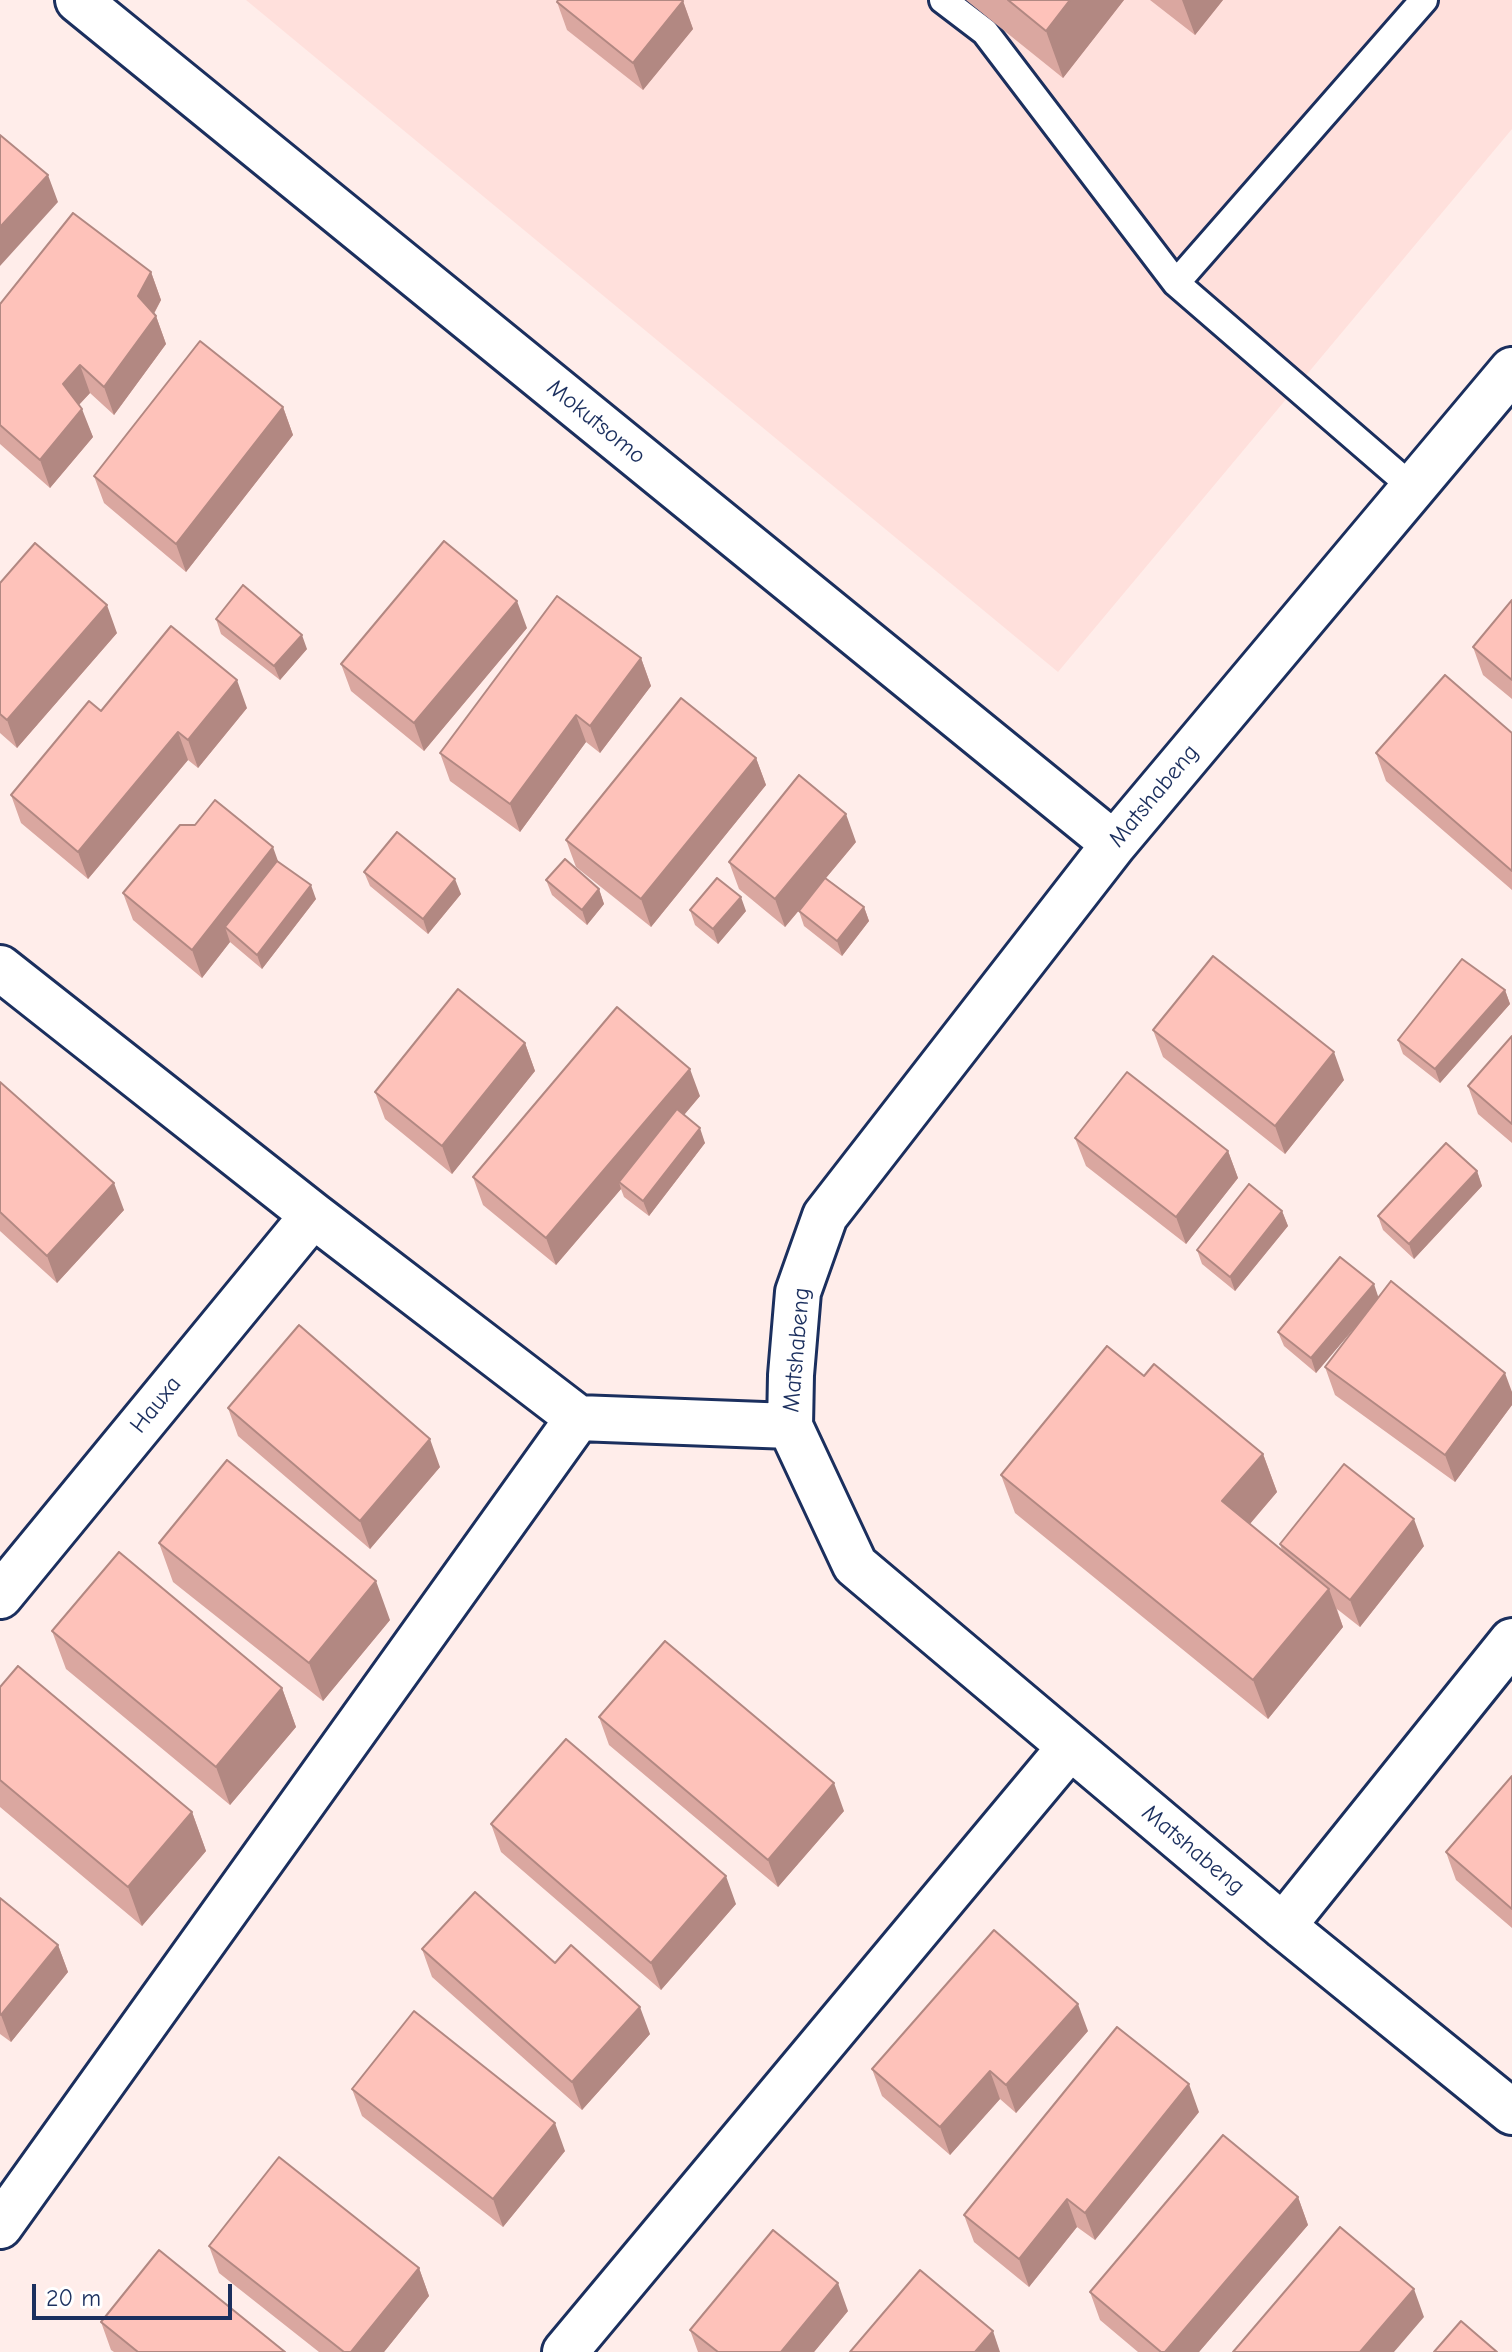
<!DOCTYPE html>
<html>
<head>
<meta charset="utf-8">
<style>
  body { margin:0 }
  #map { position:relative; width:1512px; height:2352px; overflow:hidden; background:#ffedea; font-family:"Comic Neue",sans-serif }
  canvas { display:block }
  .scale { position:absolute; left:32px; top:2284px; width:200px; height:36px; box-sizing:border-box; border:4px solid #1b2f5e; border-top:0; padding-left:10px; font-size:24px; line-height:28px; white-space:nowrap; color:#1b2f5e; -webkit-text-stroke:6px #fff; paint-order:stroke }
</style>
</head>
<body>
<div id="map">
<canvas width="1512" height="2352"></canvas>
<div class="scale">20 m</div>
</div>
<script>
const c = document.querySelector('canvas').getContext('2d');
c.lineJoin = 'round';
function paint(path, color) { c.fillStyle = color; c.fill(path, 'evenodd'); }
const poly = rows => new Path2D(rows.map(r => 'M' + r).join(''));
function stroke(path, color, width, dash) { c.strokeStyle = color; c.lineWidth = width; c.lineCap = dash ? 'butt' : 'round'; c.setLineDash(dash || []); c.stroke(path); }
function drawText(font, color, halo, rows, align = 'center') {
  c.font = font + ' "Comic Neue",sans-serif'; c.lineWidth = 6; c.setLineDash([]); c.textBaseline = 'middle'; c.strokeStyle = halo; c.fillStyle = color; for (const [text, x, y, turn = 0] of rows) {
    c.save(); c.translate(x, y); c.rotate((+turn || 0) * Math.PI / 180); c.textAlign = isNaN(turn) ? turn : align; if (halo) c.strokeText(text, 0, 0); c.fillText(text, 0, 0); c.restore();
  }
}
paint(poly([
  [246,0,1512,0,1512,129,1058,672]
]), '#ffe0dc');
const lane = poly([
  [943,0,985,32,1176,283,1413,488],
  [1176,283,1424,0]
]);
const street = poly([
  [78,0,1114,844],
  [1512,370,1114,844,825,1216,798,1292,791,1375,790,1426,855,1565,1283,1926,1512,2112],
  [0,968,313,1215,578,1418,790,1426],
  [0,1596,313,1215],
  [1283,1926,1512,1641],
  [0,2226,578,1418],
  [565,2352,1070,1747]
]);
stroke(lane, '#1b2f5e', 32);
stroke(street, '#1b2f5e', 50);
stroke(lane, '#fff', 26);
stroke(street, '#fff', 44);
paint(poly([
  [966,0,1124,0,1063,78],
  [1150,0,1223,0,1195,35],
  [683,1,693,29,643,90,567,30,557,2],
  [151,272,161,300,154,314,156,316,166,344,114,415,90,393,79,405,93,437,50,488,0,444,0,304],
  [283,407,293,435,186,572,104,503,94,476],
  [0,583,117,633,17,748,0,733],
  [1512,600,1512,699,1483,675,1473,647],
  [216,619,307,649,280,680,221,634],
  [527,628,424,751,351,691,341,664],
  [641,658,651,686,600,753,586,742,520,832,450,781,440,753],
  [247,708,198,768,188,760,88,879,21,823,11,795,101,711],
  [1512,733,1512,890,1386,781,1376,753],
  [756,758,766,785,651,927,576,867,566,840],
  [856,842,826,878,864,907,869,921,842,956,804,926,799,911,822,883,785,927,739,889,729,862],
  [277,861,316,899,262,969,230,942,202,978,133,920,123,893],
  [364,872,461,894,428,934,370,886],
  [546,880,599,889,604,904,587,925,552,895],
  [690,910,746,911,718,944,695,925],
  [1505,990,1510,1004,1440,1083,1403,1054,1398,1040],
  [1153,1030,1344,1080,1285,1154,1163,1057],
  [1512,1036,1512,1143,1478,1114,1468,1086],
  [525,1043,535,1071,452,1174,385,1119,375,1092],
  [0,1082,124,1210,57,1283,0,1231],
  [700,1096,684,1115,705,1143,649,1216,624,1197,621,1189,556,1265,483,1205,473,1177],
  [1075,1138,1228,1151,1238,1178,1186,1244,1086,1166],
  [1477,1171,1482,1186,1414,1259,1383,1230,1378,1216],
  [1282,1211,1288,1226,1235,1291,1202,1264,1197,1250],
  [1378,1298,1512,1392,1512,1405,1455,1482,1335,1395,1325,1367,1367,1313,1316,1373,1284,1346,1278,1332],
  [1144,1376,1263,1454,1277,1492,1250,1524,1282,1550,1280,1544,1424,1546,1360,1627,1337,1609,1343,1627,1268,1719,1015,1513,1001,1475],
  [228,1408,440,1467,370,1549,238,1436],
  [159,1543,390,1620,323,1701,173,1582],
  [52,1631,282,1688,296,1727,230,1805,66,1669],
  [0,1687,192,1812,206,1851,142,1926,0,1807],
  [599,1717,844,1811,778,1887,609,1745],
  [1512,1776,1512,1928,1456,1880,1446,1852],
  [491,1824,736,1904,661,1990,501,1852],
  [0,1898,58,1945,68,1972,11,2042,0,2034],
  [422,1949,555,1963,650,2034,582,2110,432,1977],
  [1088,2031,1016,2113,1000,2099,950,2155,882,2096,872,2069],
  [352,2089,565,2151,503,2227,362,2116],
  [1199,2112,1095,2240,1077,2227,1029,2287,974,2242,964,2215],
  [1298,2197,1308,2225,1199,2352,1138,2352,1100,2320,1090,2292],
  [209,2246,419,2268,429,2296,384,2352,319,2352,219,2273],
  [848,2311,814,2352,698,2352,690,2330],
  [101,2322,285,2352,114,2352,111,2350]
]), '#daa7a0');
paint(poly([
  [1070,0,1124,0,1063,78,1046,31],
  [1182,0,1223,0,1195,35],
  [683,1,693,29,643,90,633,63],
  [48,175,58,202,0,266,0,227],
  [151,272,161,300,148,324,138,296],
  [156,316,166,344,114,415,104,387],
  [80,365,90,393,73,411,63,384],
  [283,407,293,435,186,572,176,544],
  [82,409,93,437,50,488,40,460],
  [517,601,527,628,424,751,414,723],
  [107,605,117,633,17,748,7,720],
  [302,635,307,649,280,680,274,666],
  [641,658,651,686,600,753,590,726],
  [237,680,247,708,198,768,188,740],
  [576,715,586,742,520,832,510,804],
  [178,732,188,760,88,879,78,852],
  [756,758,766,785,651,927,641,899],
  [846,814,856,842,785,927,775,899],
  [273,847,283,875,225,927,230,942,202,978,192,950],
  [455,879,461,894,428,934,423,919],
  [311,885,316,899,262,969,257,955],
  [599,889,604,904,587,925,582,910],
  [741,897,746,911,718,944,713,929],
  [864,907,869,921,842,956,837,941],
  [1505,990,1510,1004,1440,1083,1435,1069],
  [525,1043,535,1071,452,1174,442,1146],
  [1334,1052,1344,1080,1285,1154,1275,1126],
  [690,1069,700,1096,624,1186,619,1182,621,1189,556,1265,546,1238],
  [700,1128,705,1143,649,1216,643,1201],
  [1228,1151,1238,1178,1186,1244,1176,1217],
  [1477,1171,1482,1186,1414,1259,1409,1244],
  [114,1183,124,1210,57,1283,47,1256],
  [1282,1211,1288,1226,1235,1291,1230,1277],
  [1374,1284,1379,1299,1316,1373,1311,1358],
  [1505,1373,1512,1392,1512,1405,1455,1482,1445,1455],
  [430,1439,440,1467,370,1549,360,1521],
  [1263,1454,1277,1492,1236,1540,1222,1501],
  [1414,1519,1424,1546,1360,1627,1350,1600],
  [376,1581,390,1620,323,1701,309,1663],
  [1329,1589,1343,1627,1268,1719,1253,1680],
  [282,1688,296,1727,230,1805,216,1767],
  [834,1783,844,1811,778,1887,768,1860],
  [192,1812,206,1851,142,1926,128,1887],
  [726,1876,736,1904,661,1990,651,1963],
  [58,1945,68,1972,11,2042,1,2015],
  [1078,2004,1088,2031,1016,2113,1006,2085],
  [640,2007,650,2034,582,2110,572,2082],
  [990,2071,1000,2099,950,2155,940,2127],
  [1189,2084,1199,2112,1095,2240,1085,2213],
  [555,2123,565,2151,503,2227,493,2199],
  [1298,2197,1308,2225,1199,2352,1165,2352],
  [1067,2199,1077,2227,1029,2287,1019,2259],
  [419,2268,429,2296,384,2352,351,2352],
  [838,2283,848,2311,814,2352,781,2352],
  [1414,2289,1424,2317,1394,2352,1360,2352],
  [993,2331,1000,2352,975,2352]
]), '#b28882');
const building = poly([
  [558,0,682,0,683,1,633,63,557,2,558,0],
  [1008,0,1070,0,1046,31,1008,0],
  [0,135,48,175,0,227,0,135],
  [73,213,151,272,138,296,156,316,104,387,80,365,63,384,82,409,40,460,0,425,0,304,73,213],
  [200,341,283,407,176,544,94,476,200,341],
  [444,541,517,601,414,723,341,664,444,541],
  [35,543,107,605,7,720,0,714,0,583,35,543],
  [243,585,302,635,274,666,216,619,243,585],
  [557,596,641,658,590,726,576,715,510,804,440,753,557,596],
  [1512,600,1512,680,1473,647,1512,600],
  [171,626,237,680,188,740,178,732,78,852,11,795,89,701,101,711,171,626],
  [1445,675,1512,733,1512,871,1376,753,1445,675],
  [681,698,756,758,641,899,566,840,681,698],
  [799,775,846,814,775,899,729,862,799,775],
  [215,800,273,847,192,950,123,893,180,825,195,825,215,800],
  [397,832,455,879,423,919,364,872,397,832],
  [565,859,599,889,582,910,546,880,565,859],
  [277,861,311,885,257,955,225,927,277,861],
  [717,878,741,897,713,929,690,910,717,878],
  [825,878,864,907,837,941,799,911,825,878],
  [1213,956,1334,1052,1275,1126,1153,1030,1213,956],
  [1462,959,1505,990,1435,1069,1398,1040,1462,959],
  [458,989,525,1043,442,1146,375,1092,458,989],
  [617,1007,690,1069,546,1238,473,1177,617,1007],
  [1512,1036,1512,1124,1468,1086,1512,1036],
  [1127,1072,1228,1151,1176,1217,1075,1138,1127,1072],
  [0,1082,114,1183,47,1256,0,1212,0,1082],
  [677,1109,700,1128,643,1201,619,1182,677,1109],
  [1446,1143,1477,1171,1409,1244,1378,1216,1446,1143],
  [1249,1184,1282,1211,1230,1277,1197,1250,1249,1184],
  [1340,1257,1374,1284,1311,1358,1278,1332,1340,1257],
  [1391,1281,1505,1373,1445,1455,1325,1367,1391,1281],
  [299,1325,430,1439,360,1521,228,1408,299,1325],
  [1107,1346,1144,1376,1154,1364,1263,1454,1222,1501,1329,1589,1253,1680,1001,1475,1107,1346],
  [227,1460,376,1581,309,1663,159,1543,227,1460],
  [1344,1464,1414,1519,1350,1600,1280,1544,1344,1464],
  [119,1552,282,1688,216,1767,52,1631,119,1552],
  [665,1641,834,1783,768,1860,599,1717,665,1641],
  [18,1666,192,1812,128,1887,0,1780,0,1687,18,1666],
  [566,1739,726,1876,651,1963,491,1824,566,1739],
  [1512,1776,1512,1909,1446,1852,1512,1776],
  [475,1892,555,1963,571,1945,640,2007,572,2082,422,1949,475,1892],
  [0,1898,58,1945,1,2015,0,2014,0,1898],
  [994,1930,1078,2004,1006,2085,990,2071,940,2127,872,2069,994,1930],
  [414,2011,555,2123,493,2199,352,2089,414,2011],
  [1117,2027,1189,2084,1085,2213,1067,2199,1019,2259,964,2215,1117,2027],
  [1223,2135,1298,2197,1165,2352,1161,2352,1090,2292,1223,2135],
  [279,2157,419,2268,351,2352,344,2352,209,2246,279,2157],
  [1340,2227,1414,2289,1360,2352,1233,2352,1340,2227],
  [773,2230,838,2283,781,2352,718,2352,690,2330,773,2230],
  [159,2250,285,2352,138,2352,101,2322,159,2250],
  [920,2270,993,2331,975,2352,850,2352,920,2270],
  [1461,2321,1497,2352,1434,2352,1461,2321]
]);
paint(building, '#fec2ba');
stroke(building, '#b28882', 2);
drawText('24px', '#1b2f5e', '#fff', [
  ["Mokutsomo",596,422,39],
  ["Matshabeng",1154,796,-50],
  ["Matshabeng",797,1350,-85],
  ["Hauxa",156,1405,-51],
  ["Matshabeng",1193,1850,40]
]);
</script>
</body>
</html>
